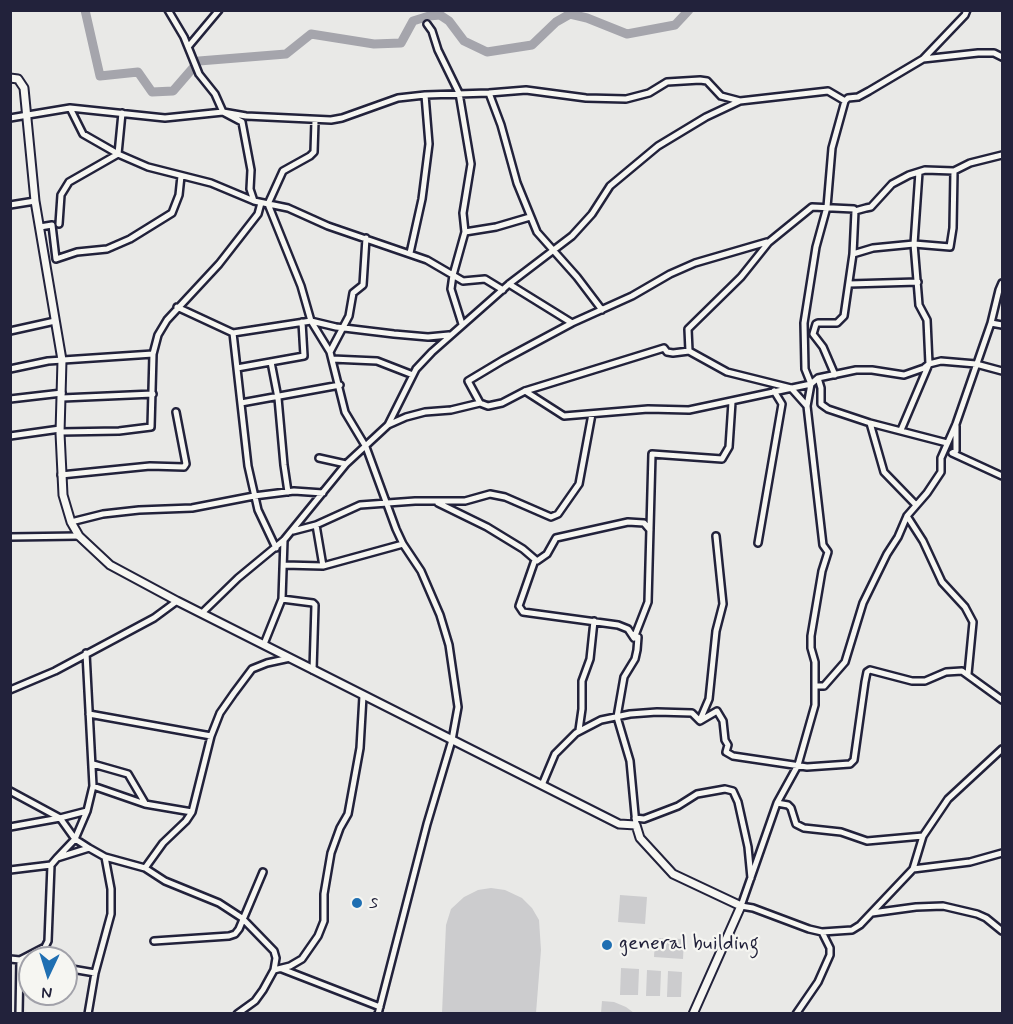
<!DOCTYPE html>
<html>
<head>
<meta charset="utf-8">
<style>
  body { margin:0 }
  #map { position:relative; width:1013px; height:1024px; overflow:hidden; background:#e9e9e7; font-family:Mynerve,sans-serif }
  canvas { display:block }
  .frame { position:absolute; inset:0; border:12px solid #22223b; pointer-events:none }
  .north { position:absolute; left:18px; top:946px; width:60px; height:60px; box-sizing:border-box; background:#f6f6f2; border:2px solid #a1a1a9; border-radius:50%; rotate:184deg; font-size:16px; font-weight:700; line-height:24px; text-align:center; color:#22223b }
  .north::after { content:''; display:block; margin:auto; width:21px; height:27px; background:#1f6fb2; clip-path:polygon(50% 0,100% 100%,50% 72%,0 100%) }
</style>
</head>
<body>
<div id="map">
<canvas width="1013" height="1024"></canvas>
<div class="frame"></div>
<div class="north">N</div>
</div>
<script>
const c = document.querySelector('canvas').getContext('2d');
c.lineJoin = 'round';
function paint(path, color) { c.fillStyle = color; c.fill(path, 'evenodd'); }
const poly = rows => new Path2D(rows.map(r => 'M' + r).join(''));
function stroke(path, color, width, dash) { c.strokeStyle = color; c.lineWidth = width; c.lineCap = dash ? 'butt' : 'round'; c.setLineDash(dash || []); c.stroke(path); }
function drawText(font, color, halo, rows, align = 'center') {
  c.font = font + ' Mynerve,sans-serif'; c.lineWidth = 4.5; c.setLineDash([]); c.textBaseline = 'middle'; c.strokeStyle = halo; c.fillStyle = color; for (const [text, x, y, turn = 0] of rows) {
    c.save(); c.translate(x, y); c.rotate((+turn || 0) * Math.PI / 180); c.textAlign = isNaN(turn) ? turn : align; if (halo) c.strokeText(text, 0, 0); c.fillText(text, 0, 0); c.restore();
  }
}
paint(poly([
  [491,888,505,890,522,898,532,908,539,920,541,950,536,1013,442,1013,446,925,451,909,464,897,478,890],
  [620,895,647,897,645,924,618,922],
  [655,938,684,939,683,959,654,957],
  [621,968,639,969,638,995,620,995],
  [647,970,661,971,660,996,646,996],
  [668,971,682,972,681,997,667,997],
  [602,1001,614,1002,626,1007,634,1013,601,1013]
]), '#ccccce');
stroke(poly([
  [85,10,100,76,138,72,152,92,173,91,199,61,286,54,311,34,374,44,401,43,413,21,429,16,440,15,449,21,464,41,487,52,532,45,556,22,570,14,587,18,627,34,675,25,689,10]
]), '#a5a5ac', 9);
const minor = poly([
  [168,10,184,37,199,74,215,94,223,112,242,122,251,170,250,189,254,201],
  [427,24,432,31,438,50,459,93,471,164,463,213,465,232,453,275,451,289,462,324],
  [188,47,219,10],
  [923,59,978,53,994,53,1002,57],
  [489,93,501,125,517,183,537,232,577,277,602,310],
  [845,101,832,148,827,207,816,247,804,323,805,369,811,384,807,406,823,545,828,552,822,571,811,636,811,648,815,662,815,705,798,765,777,803,741,906,753,908,809,929,822,932,852,930,860,925,913,869,923,836,948,799,1002,749],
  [845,101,848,98,858,97,869,91,923,59,965,15,967,10],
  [70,108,83,134,118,154,148,167,211,183,254,201,288,208,328,226,427,260,463,281,485,279,503,290],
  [10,118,70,108,165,118,223,112,246,116,331,120,342,118,398,98,425,95,489,93,526,90,586,98,626,99,649,93,667,82,700,80,707,81,721,96,740,101,828,91,845,101],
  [315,121,314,152,310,156,283,171,268,204,301,286,311,321,330,352,345,412,366,447,396,529,403,544,421,571,440,615,449,645,458,707,452,740,427,824,378,1014],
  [10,205,35,201],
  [59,224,61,195,69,182,118,154,122,113],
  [40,227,52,225,56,259,77,252,107,249,130,239,172,213,179,195,181,176],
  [465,232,496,227,530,217],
  [410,253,422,199,429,144,425,95],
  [853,254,873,248,914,244,950,247,953,228,954,171],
  [509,284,572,323],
  [849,284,918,282],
  [177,307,233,333,311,321,336,327,394,334,428,337,449,335],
  [991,323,1002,325],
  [10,331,55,321],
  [233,333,248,466,258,510,276,548],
  [689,351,688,329,741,277,769,242,812,207,854,209,855,211,866,208,871,207,892,184,909,175,925,170,954,171,970,163,1002,155],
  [330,352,349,316,353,293,363,285,366,238],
  [332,359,377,361,413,375],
  [271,362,278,398,284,465,288,492],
  [237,368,304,356,302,322],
  [10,369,48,361,153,354,158,335,167,320,219,264,258,214,261,203],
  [835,375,823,347,813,334,816,324,818,323,837,323,844,316,853,254,855,211],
  [818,378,821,388,821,404,828,409,870,423,947,443],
  [525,391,564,416,648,409,689,410,811,384,818,378,856,370,872,370,904,375,924,368,929,364,927,320,919,305,914,244,919,172],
  [62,398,153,394],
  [10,399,62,393],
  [241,403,340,385],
  [480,403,468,381,503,360,572,323,632,296,670,274,695,263,767,242],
  [870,423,884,472,916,505],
  [388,425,406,417,425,412,451,410,480,403,488,406,502,403,525,391,664,348,667,352,673,353,689,351,727,372,791,388,807,406],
  [956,426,956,451,952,453,1002,476],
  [901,430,929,364,941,361,976,364,1002,371],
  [60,432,119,431,151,427,153,354],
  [10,436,60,429],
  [319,458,346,464],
  [61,475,150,466,184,467,186,464,176,412],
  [438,503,487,527,523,549,537,561,547,554,556,538,628,522,644,523,650,530],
  [907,516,923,541,942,582,965,607,973,622,968,674],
  [71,522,103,514,139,510,192,508,254,496,294,491,323,493],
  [316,525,323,566],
  [293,531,316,525,360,505,415,501,465,501,490,494,505,497,551,517,558,514,579,484,592,414],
  [10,537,79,536],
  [758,543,782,404,774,391],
  [535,560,519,606,523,612,618,625,628,629,634,638],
  [284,565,323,566,403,544],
  [282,599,313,603,315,605,313,670],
  [202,613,238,578,284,540,346,464,388,425,416,369,432,352,509,284,572,236,592,214,610,186,658,146,706,117,740,101],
  [264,644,282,599,284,540],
  [816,686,824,686,845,662,863,603,887,554,898,537,907,516,927,493,941,472,941,458,956,424,991,323,999,290,1002,283],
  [10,690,55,671,154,618,177,601],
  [89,714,211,736],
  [700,720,709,699,716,631,723,604,716,536],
  [579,730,582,709,582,681,590,659,594,621],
  [93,764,128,774,145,803],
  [542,785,555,754,576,733,601,720,630,714,657,712,692,713,700,721,717,711,723,721,725,740,728,745,726,752,733,756,807,767,850,764,854,760,865,682,867,672,870,670,912,681,925,681,946,672,962,671,1002,700],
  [93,786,145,804,192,812],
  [10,791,60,818,75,839,89,848,105,857,145,868,165,881,219,903,242,918,274,951,276,958,274,970,263,990,255,1001,237,1014],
  [777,803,788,805,791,808,796,824,804,828,841,832,867,841,923,836],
  [635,818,644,819,678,806,697,794,725,789,733,791,738,802,748,847,751,878],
  [636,825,630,761,617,717,624,677,635,659,637,650,638,637,634,638,648,602,652,454,722,459,729,447,732,402],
  [10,827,60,818,87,811],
  [57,858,75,839,87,811,93,786,86,653],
  [145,868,163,843,186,821,192,812,211,736,220,713,234,693,252,669,267,663,290,658],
  [913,869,970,862,1002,853],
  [10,870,51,865],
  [872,913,916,907,943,906,977,914,986,918,1002,931],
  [154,941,229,936,235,934,239,929,263,872],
  [10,959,30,961],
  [66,968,95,973],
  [282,969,380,1007],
  [274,970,290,966,302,959,318,936,324,921,324,894,331,853,340,828,348,814,360,748,363,696],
  [19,1014,20,960,45,947,48,941,51,865,57,858,89,848],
  [88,1014,95,973,111,914,111,889,105,857],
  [796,1014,818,982,830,955,830,948,822,932]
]);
const tertiary = poly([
  [10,78,18,79,24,88,35,201,62,360,60,433,63,495,71,522,79,536,110,565,177,601,619,824,636,825,640,838,673,874,741,906,693,1014]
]);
stroke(minor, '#22223b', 10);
stroke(tertiary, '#22223b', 11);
stroke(minor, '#f6f6f2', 5);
stroke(tertiary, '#f6f6f2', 7);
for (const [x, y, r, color] of [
  [357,903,6,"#1f6fb2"],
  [607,945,6,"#1f6fb2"]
]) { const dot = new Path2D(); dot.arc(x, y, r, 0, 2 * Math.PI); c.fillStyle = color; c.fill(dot); stroke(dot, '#f6f6f2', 2); }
drawText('21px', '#22223b', '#f6f6f2', [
  ["s",369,903],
  ["general building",619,945]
], 'left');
</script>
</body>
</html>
